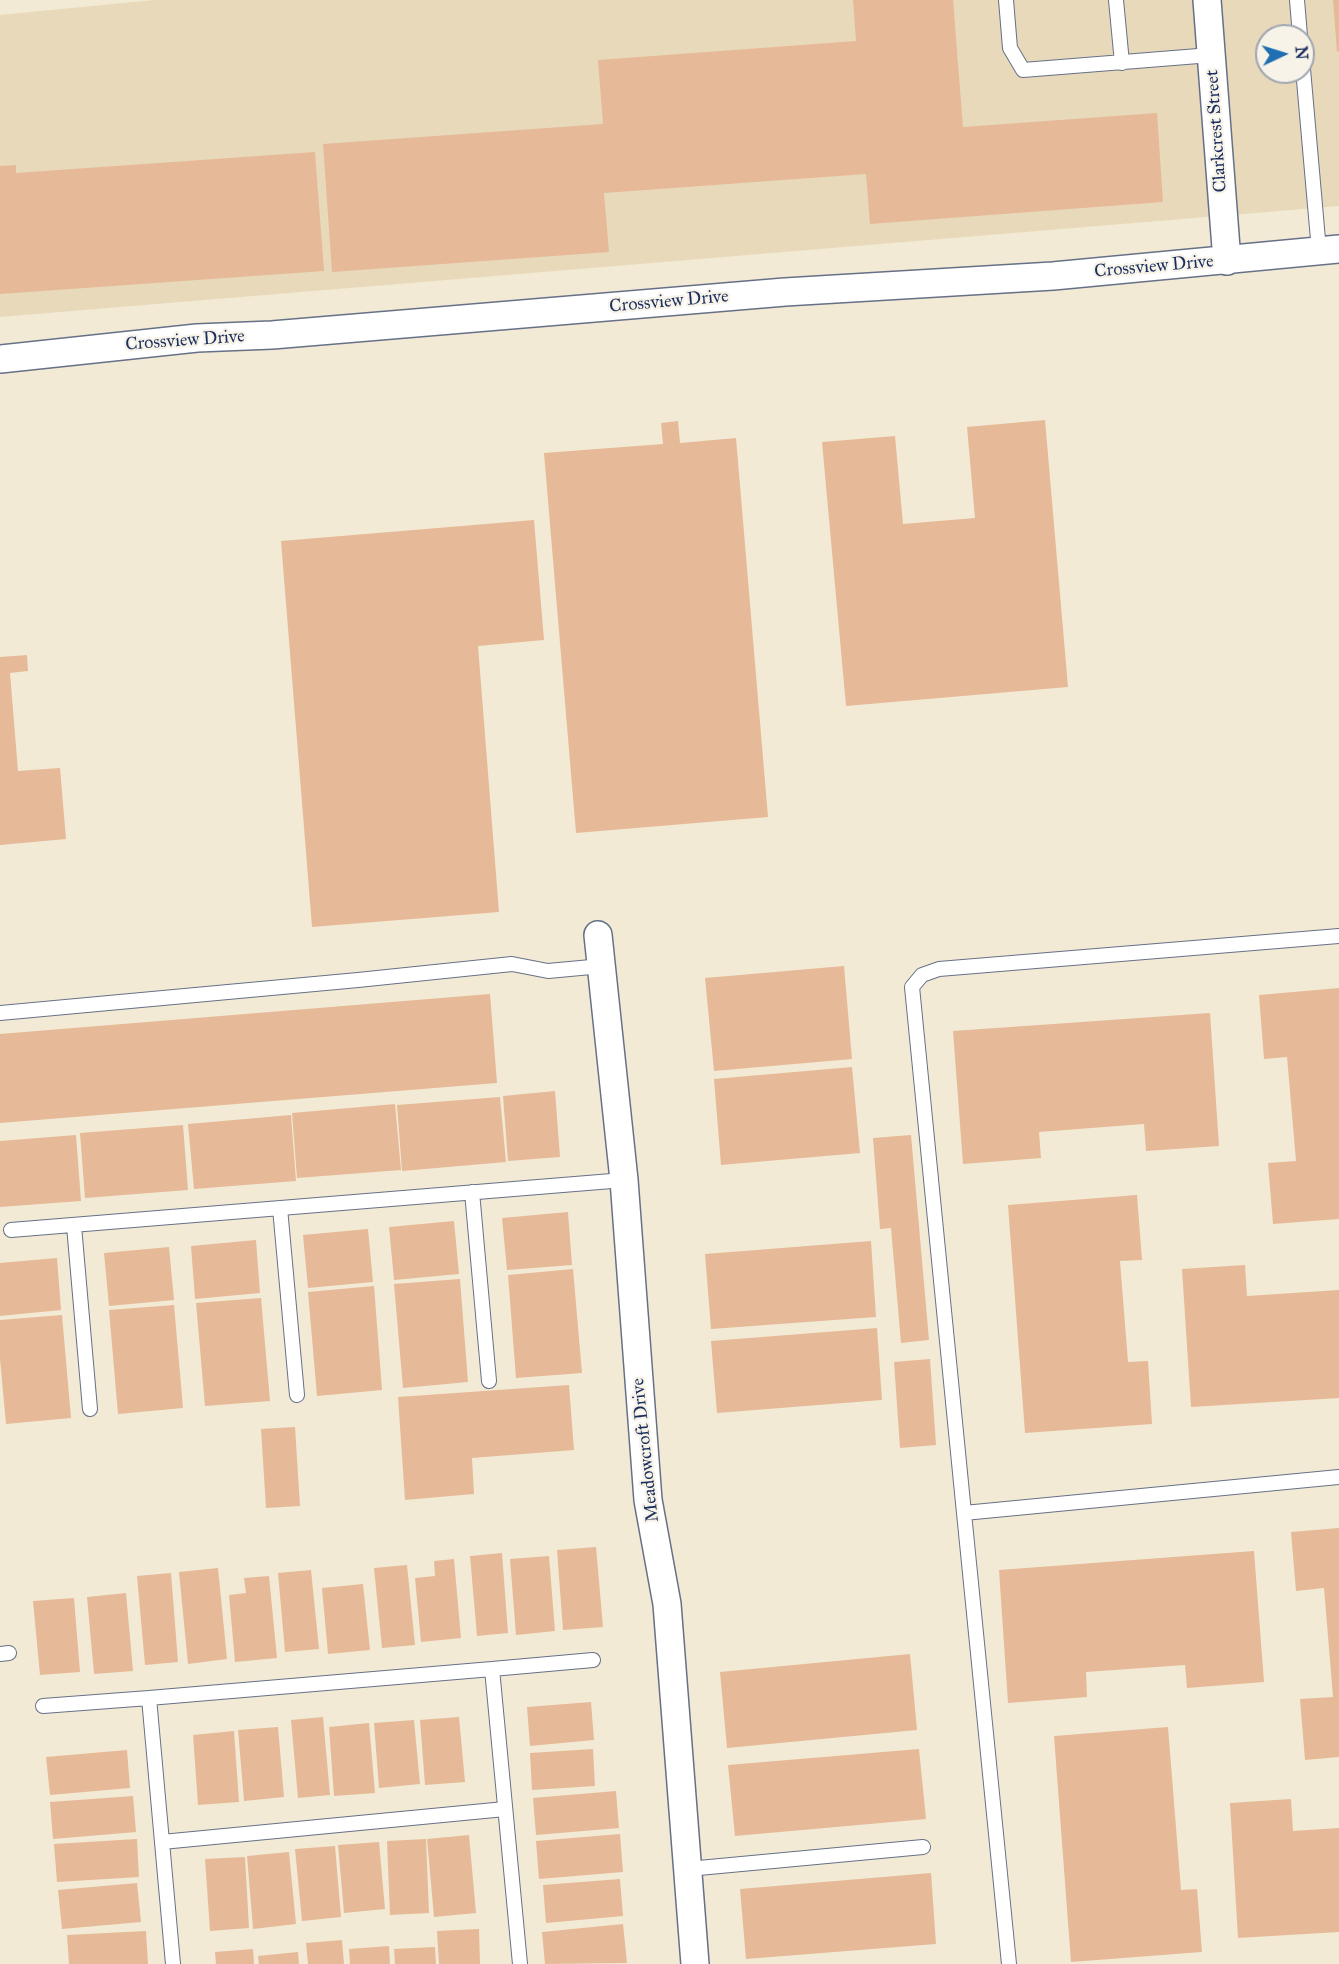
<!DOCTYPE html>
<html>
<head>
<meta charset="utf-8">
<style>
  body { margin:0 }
  #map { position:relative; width:1339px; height:1964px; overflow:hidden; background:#f2ead4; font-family:"IM FELL Great Primer",serif }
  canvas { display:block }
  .north { position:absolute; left:1255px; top:24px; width:60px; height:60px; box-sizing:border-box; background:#f7f3e8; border:2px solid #9fa5b1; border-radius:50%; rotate:86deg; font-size:16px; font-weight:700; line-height:24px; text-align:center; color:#1b2f5e }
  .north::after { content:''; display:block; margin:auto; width:21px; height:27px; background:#1f6fb2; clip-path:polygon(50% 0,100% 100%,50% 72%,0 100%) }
</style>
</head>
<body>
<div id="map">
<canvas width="1339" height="1964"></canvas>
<div class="north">N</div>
</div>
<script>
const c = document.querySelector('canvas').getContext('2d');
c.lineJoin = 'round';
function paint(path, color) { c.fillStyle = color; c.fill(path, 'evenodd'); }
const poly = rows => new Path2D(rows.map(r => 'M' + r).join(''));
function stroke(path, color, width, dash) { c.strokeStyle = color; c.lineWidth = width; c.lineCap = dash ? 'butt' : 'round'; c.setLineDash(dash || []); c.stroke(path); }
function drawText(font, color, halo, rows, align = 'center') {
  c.font = font + ' "IM FELL Great Primer",serif'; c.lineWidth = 4.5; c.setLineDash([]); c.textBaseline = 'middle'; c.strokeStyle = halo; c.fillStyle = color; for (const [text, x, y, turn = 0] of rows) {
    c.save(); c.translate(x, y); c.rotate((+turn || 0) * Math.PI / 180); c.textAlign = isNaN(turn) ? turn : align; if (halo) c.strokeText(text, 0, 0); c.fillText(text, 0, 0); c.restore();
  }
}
paint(poly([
  [154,0,1339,0,1339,206,0,317,0,15],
  [1267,36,1303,36,1303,72,1267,72]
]), '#e8d9ba');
paint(poly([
  [853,0,953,0,963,127,1157,113,1163,202,870,224,866,174,604,193,609,252,332,272,323,144,603,124,598,60,856,41],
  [1333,0,1339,0,1339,51,1337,52],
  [315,152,324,271,0,294,0,166,16,165,16,173],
  [1045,420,1068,687,846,706,822,442,895,436,903,524,975,518,967,427],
  [678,421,680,443,736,438,768,817,576,833,544,453,663,444,661,423],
  [534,520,544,640,478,646,499,912,312,927,281,541],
  [27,655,28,671,10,673,18,771,60,768,66,839,0,845,0,657],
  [844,966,852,1059,714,1071,705,978],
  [1339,988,1339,1219,1273,1224,1268,1163,1296,1161,1287,1057,1264,1059,1259,995],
  [490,994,497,1083,0,1123,0,1034],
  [1210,1013,1219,1146,1146,1151,1144,1124,1039,1132,1041,1158,963,1164,953,1031],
  [852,1067,860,1153,721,1165,714,1079],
  [555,1091,560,1157,508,1161,503,1096],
  [500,1097,506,1162,402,1171,397,1105],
  [395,1104,401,1170,297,1178,292,1113],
  [291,1115,296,1181,194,1189,188,1124],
  [183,1125,188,1190,85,1198,80,1133],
  [76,1135,81,1201,0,1207,0,1141],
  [911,1135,929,1340,901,1343,891,1228,880,1229,873,1138],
  [1137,1195,1142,1260,1120,1261,1128,1362,1148,1361,1152,1424,1025,1433,1008,1205],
  [568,1212,572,1265,507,1270,502,1218],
  [454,1221,459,1274,394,1280,389,1227],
  [368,1229,373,1282,308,1288,303,1235],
  [256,1240,260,1293,195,1299,191,1246],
  [871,1241,876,1317,711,1329,705,1254],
  [169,1247,174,1300,109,1306,104,1253],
  [57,1258,61,1310,0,1316,0,1263],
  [1245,1265,1247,1296,1339,1290,1339,1398,1191,1407,1182,1269],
  [573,1269,582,1373,516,1378,508,1275],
  [460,1279,468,1382,403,1388,394,1284],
  [374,1286,382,1390,317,1396,308,1292],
  [261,1298,270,1401,205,1406,196,1303],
  [174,1305,183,1408,118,1414,109,1310],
  [62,1315,71,1418,6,1424,0,1359,0,1320],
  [877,1328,882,1400,717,1413,711,1341],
  [930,1359,936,1445,900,1448,894,1362],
  [569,1385,574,1450,472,1458,474,1494,405,1500,398,1397],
  [295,1427,300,1506,266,1508,261,1429],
  [1339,1528,1339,1757,1305,1760,1300,1699,1333,1697,1324,1588,1296,1591,1291,1532],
  [596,1547,603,1627,563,1630,557,1550],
  [1254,1551,1264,1682,1187,1688,1185,1665,1086,1672,1087,1697,1008,1703,999,1570],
  [502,1553,508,1633,477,1636,470,1556],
  [549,1556,555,1631,516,1635,510,1559],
  [454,1559,461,1638,421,1642,415,1578,435,1576,434,1561],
  [407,1565,415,1645,382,1648,374,1568],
  [218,1568,227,1659,188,1664,179,1572],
  [311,1570,319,1649,285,1652,278,1573],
  [171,1573,178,1662,145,1665,137,1576],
  [269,1576,277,1658,235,1662,229,1595,246,1593,244,1578],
  [363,1584,370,1650,328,1654,322,1588],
  [126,1593,133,1671,94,1674,87,1597],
  [74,1598,80,1672,40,1675,33,1601],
  [910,1654,917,1730,727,1748,720,1672],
  [591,1702,594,1740,530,1746,527,1707],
  [323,1717,330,1795,298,1798,291,1720],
  [459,1717,465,1782,425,1785,420,1720],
  [414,1720,420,1784,379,1788,374,1723],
  [369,1723,375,1793,334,1796,329,1727],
  [278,1727,284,1797,244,1801,238,1730],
  [1168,1727,1181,1890,1197,1889,1202,1952,1071,1962,1054,1736],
  [234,1731,239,1802,198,1805,193,1735],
  [593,1749,595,1786,532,1790,530,1753],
  [919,1749,926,1819,735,1836,728,1765],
  [127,1750,130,1788,50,1795,46,1757],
  [616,1791,619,1828,536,1835,533,1798],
  [133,1796,136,1832,53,1839,50,1802],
  [1291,1799,1293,1831,1339,1828,1339,1932,1238,1938,1230,1803],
  [620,1834,623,1872,539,1879,536,1841],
  [469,1835,476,1913,434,1917,427,1839],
  [137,1839,139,1877,57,1882,54,1844],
  [426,1839,429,1913,390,1915,387,1841],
  [379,1842,385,1909,344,1913,338,1845],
  [335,1846,341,1917,302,1921,295,1849],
  [289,1852,296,1924,253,1929,247,1856],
  [245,1857,249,1928,210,1931,205,1859],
  [931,1873,936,1944,746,1959,740,1889],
  [620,1879,623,1916,546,1923,543,1885],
  [137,1883,141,1922,62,1929,58,1890],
  [623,1924,627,1963,545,1964,542,1932],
  [479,1929,480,1964,439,1964,437,1931],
  [146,1931,148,1964,69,1964,67,1935],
  [342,1940,344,1964,308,1964,306,1943],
  [389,1946,390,1964,350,1964,349,1949],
  [435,1947,436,1964,395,1964,394,1949],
  [253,1949,254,1964,216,1964,215,1952],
  [298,1952,299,1964,259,1964,258,1956]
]), '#e6ba98');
const service = poly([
  [1006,0,1010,48,1023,70,1211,55],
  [1116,0,1122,63],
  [1297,0,1300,36],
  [1303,69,1319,251],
  [1339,936,939,969,922,975,912,987,964,1513,1339,1477],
  [0,1013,358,980,512,964,548,971,602,966],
  [472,1192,489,1381],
  [280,1208,297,1395],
  [74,1226,90,1409],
  [11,1230,624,1180],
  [964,1513,1009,1964],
  [0,1654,9,1653],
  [492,1669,593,1660],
  [43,1706,149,1698],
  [162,1842,505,1809],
  [688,1869,923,1847],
  [173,1964,149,1698,492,1669,520,1964]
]);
const minor = poly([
  [1207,0,1227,261],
  [0,359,197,338,272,335,785,292,1053,276,1339,249],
  [598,935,624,1180,648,1500,667,1604,695,1964]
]);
stroke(service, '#667087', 16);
stroke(minor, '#667087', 30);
stroke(service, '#fff', 14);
stroke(minor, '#fff', 27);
drawText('18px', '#1b2f5e', '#f7f3e8', [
  ["Clarkcrest Street",1217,131,-94],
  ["Crossview Drive",1154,267,-5],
  ["Crossview Drive",669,302,-5],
  ["Crossview Drive",185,341,-4],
  ["Meadowcroft Drive",646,1450,-96]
]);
</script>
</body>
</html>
